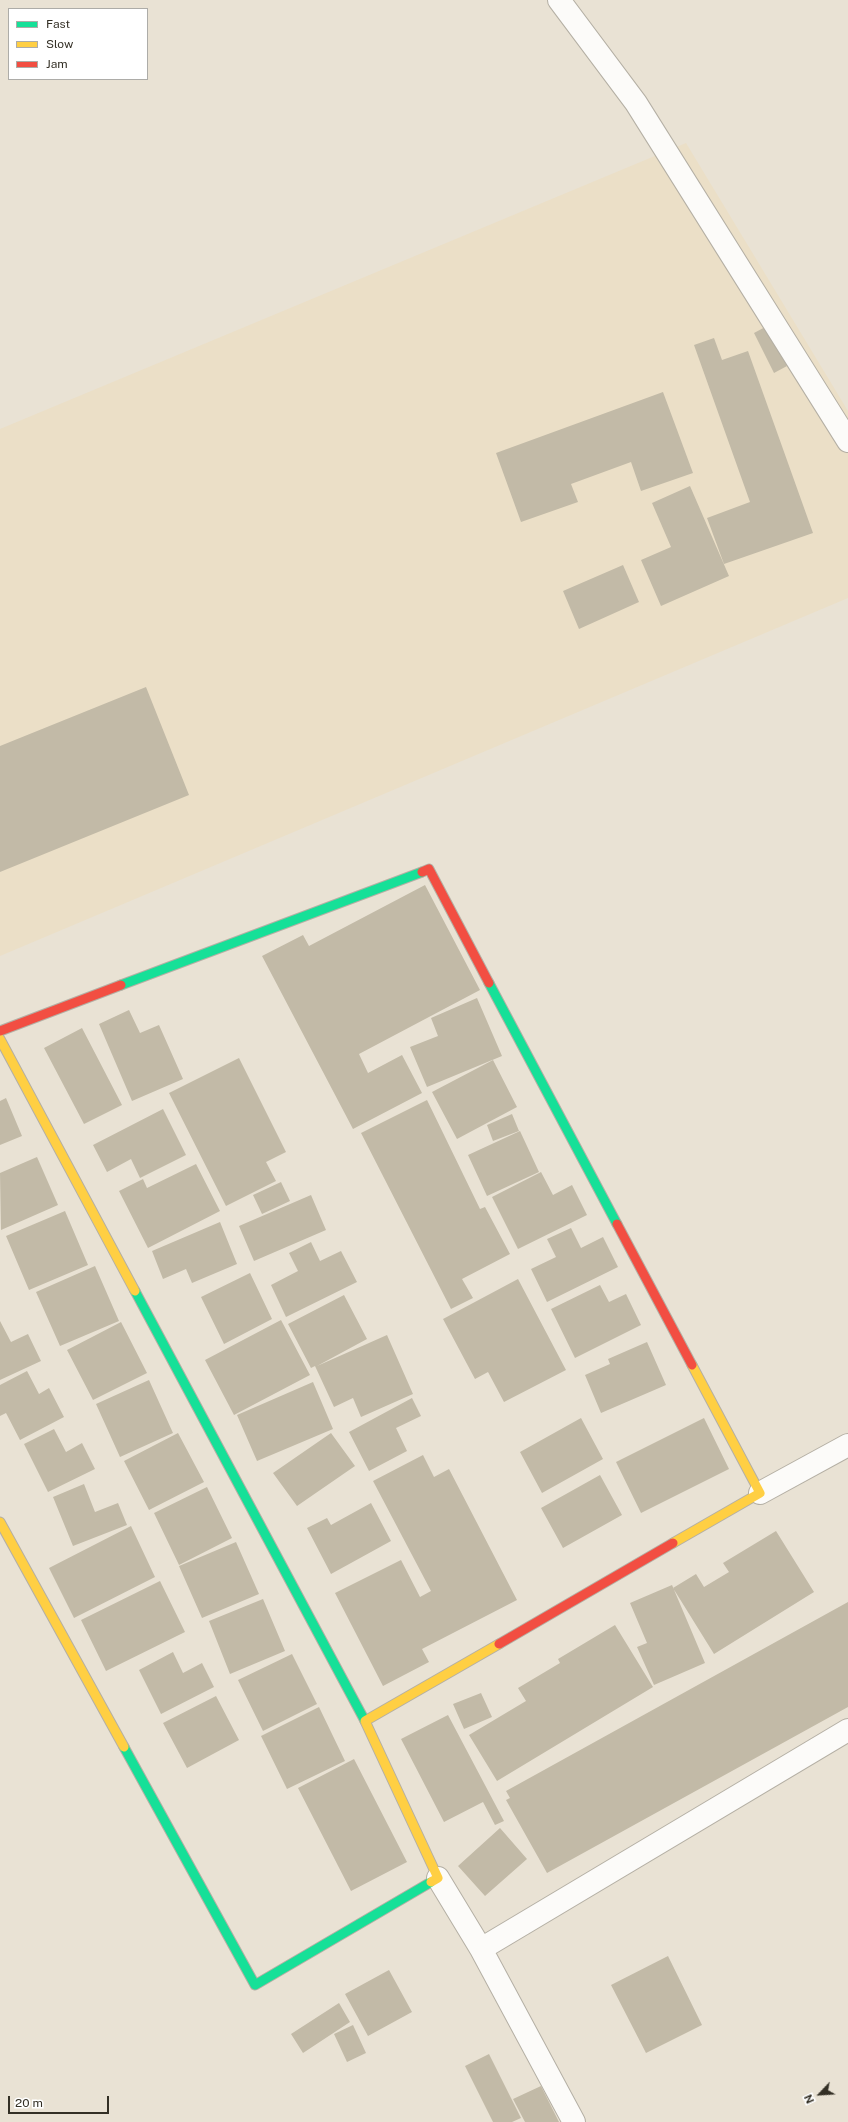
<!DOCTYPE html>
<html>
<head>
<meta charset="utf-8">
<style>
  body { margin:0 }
  #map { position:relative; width:848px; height:2122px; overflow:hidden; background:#e9e2d4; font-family:"Public Sans",sans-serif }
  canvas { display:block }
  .legend { position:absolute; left:8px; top:8px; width:140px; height:72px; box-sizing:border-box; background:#fff; border:1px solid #adaca8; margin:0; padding:5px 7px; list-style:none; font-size:12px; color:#332f25 }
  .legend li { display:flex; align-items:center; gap:8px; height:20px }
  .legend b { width:20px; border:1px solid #adaca8 }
  .north { position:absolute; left:800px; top:2074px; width:40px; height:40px; -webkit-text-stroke:3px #fff; paint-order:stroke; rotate:245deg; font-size:11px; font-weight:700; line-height:16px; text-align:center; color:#332f25 }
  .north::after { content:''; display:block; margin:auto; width:14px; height:18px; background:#332f25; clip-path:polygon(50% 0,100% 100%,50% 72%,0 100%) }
  .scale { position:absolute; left:8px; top:2096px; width:101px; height:18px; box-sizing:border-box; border:2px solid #332f25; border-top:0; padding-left:5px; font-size:12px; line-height:14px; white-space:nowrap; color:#332f25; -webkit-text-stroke:3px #fff; paint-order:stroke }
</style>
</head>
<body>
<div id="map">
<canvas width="848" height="2122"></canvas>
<ul class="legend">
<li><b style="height:5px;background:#16e098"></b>Fast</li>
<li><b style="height:5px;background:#ffcf43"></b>Slow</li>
<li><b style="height:5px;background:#f24e42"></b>Jam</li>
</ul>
<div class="north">N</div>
<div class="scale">20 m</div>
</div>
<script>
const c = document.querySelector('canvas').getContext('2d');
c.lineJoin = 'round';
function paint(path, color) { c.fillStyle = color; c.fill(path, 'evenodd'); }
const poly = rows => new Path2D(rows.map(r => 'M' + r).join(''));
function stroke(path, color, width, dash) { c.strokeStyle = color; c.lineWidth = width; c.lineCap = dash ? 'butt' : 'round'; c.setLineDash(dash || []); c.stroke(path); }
paint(poly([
  [686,143,848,411,848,598,0,956,0,429]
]), '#ebdfc7');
paint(poly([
  [767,326,787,366,774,373,754,333],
  [714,338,722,360,748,351,813,533,724,564,707,518,750,502,694,345],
  [663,392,693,473,641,491,631,462,571,484,578,502,521,522,496,453],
  [690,486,729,576,661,606,641,560,671,547,652,503],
  [623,565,639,602,579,629,563,591],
  [146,687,189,795,0,872,0,746],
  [425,885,480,990,359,1054,368,1073,402,1055,422,1093,353,1129,262,956,303,935,309,946],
  [477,998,502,1056,427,1087,410,1047,438,1036,431,1018],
  [129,1010,140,1033,159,1025,183,1079,132,1101,99,1024],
  [82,1028,122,1105,84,1124,44,1048],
  [239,1058,286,1152,266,1162,276,1181,226,1206,169,1093],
  [493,1060,517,1107,457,1139,432,1092],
  [6,1098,22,1136,0,1145,0,1101],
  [427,1100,480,1209,485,1207,510,1254,462,1279,473,1298,451,1309,361,1133],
  [163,1109,186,1155,140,1178,131,1159,107,1172,93,1145],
  [512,1114,519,1131,493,1141,487,1125],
  [520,1131,539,1172,487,1196,468,1155],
  [37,1157,58,1205,1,1230,0,1173],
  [196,1164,220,1211,148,1248,119,1191,143,1179,147,1188],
  [541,1172,553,1195,572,1185,587,1215,518,1249,492,1197],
  [281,1182,290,1201,262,1214,253,1195],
  [311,1195,326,1230,254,1261,239,1226],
  [65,1211,88,1265,29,1290,6,1236],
  [220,1222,237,1264,192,1283,186,1269,163,1279,152,1251],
  [571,1228,581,1248,603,1237,618,1267,547,1302,531,1269,556,1257,547,1239],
  [311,1242,320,1261,341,1251,357,1282,286,1317,271,1285,298,1271,289,1253],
  [95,1266,119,1321,60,1346,36,1292],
  [250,1273,272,1319,224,1344,201,1297],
  [518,1279,566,1370,504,1402,488,1372,475,1379,443,1319],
  [600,1285,609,1302,626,1294,641,1325,575,1358,551,1309],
  [344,1295,367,1339,317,1366,387,1335,413,1394,361,1417,353,1398,334,1407,315,1366,311,1368,288,1324],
  [281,1320,310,1375,234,1415,205,1360],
  [0,1321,11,1342,28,1334,41,1361,0,1380],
  [121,1322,147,1373,93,1400,67,1350],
  [647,1342,666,1385,601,1413,585,1375,610,1364,608,1359],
  [27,1371,39,1394,49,1388,64,1417,20,1440,6,1413,0,1416,0,1385],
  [149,1380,173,1433,120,1457,96,1404],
  [313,1382,333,1429,257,1461,237,1415],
  [412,1398,421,1416,396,1428,407,1451,369,1471,349,1432],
  [581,1418,603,1459,542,1493,520,1452],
  [704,1418,729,1469,641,1513,616,1462],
  [54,1429,66,1452,82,1443,95,1469,48,1492,24,1444],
  [178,1433,204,1482,149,1510,124,1461],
  [331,1433,355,1466,297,1506,273,1473],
  [423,1455,434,1477,449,1469,517,1600,422,1649,429,1662,383,1686,335,1593,401,1560,420,1597,431,1591,373,1481],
  [600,1475,622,1515,563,1548,541,1508],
  [84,1484,95,1512,118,1503,127,1525,73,1546,53,1497],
  [207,1487,232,1538,179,1565,154,1513],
  [371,1503,391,1541,331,1574,307,1528,327,1518,331,1525],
  [131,1526,155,1577,74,1618,49,1568],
  [776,1531,814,1592,714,1654,673,1588,696,1574,704,1587,729,1572,723,1563],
  [236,1542,259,1594,202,1618,179,1566],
  [160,1581,185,1632,106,1671,81,1620],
  [672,1585,705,1663,654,1685,637,1647,647,1643,630,1603],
  [263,1599,285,1651,230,1674,209,1621],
  [848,1602,848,1707,547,1873,506,1800,510,1798,506,1791],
  [615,1625,653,1687,497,1781,469,1735,526,1701,518,1688,560,1663,558,1659],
  [173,1652,183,1673,202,1663,214,1687,161,1714,139,1670],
  [292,1654,317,1704,263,1731,238,1680],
  [481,1693,492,1717,464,1729,453,1704],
  [216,1696,239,1740,187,1768,163,1723],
  [319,1707,345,1761,287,1789,261,1736],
  [448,1715,504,1821,495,1825,483,1802,444,1822,401,1739],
  [354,1759,407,1862,351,1891,298,1788],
  [500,1828,527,1859,485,1896,458,1866],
  [668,1956,702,2025,646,2053,611,1985],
  [389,1970,412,2012,368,2036,345,1994],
  [339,2003,350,2022,303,2053,291,2034],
  [353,2025,366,2053,347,2062,334,2034],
  [489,2054,521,2118,512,2122,493,2122,465,2066],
  [541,2086,559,2122,525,2122,513,2099]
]), '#c2baa7');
const street = poly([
  [559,0,636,103,848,441],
  [760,1493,848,1445],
  [438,1878,481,1949,848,1730],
  [481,1949,574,2122]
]);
const fast = poly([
  [489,983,617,1224],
  [121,985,422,872],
  [135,1291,365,1721],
  [124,1747,255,1985,431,1882]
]);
const slow = poly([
  [0,1039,135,1291],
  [0,1522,124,1747],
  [673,1543,760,1493,692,1365],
  [365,1721,499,1644],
  [365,1721,438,1878,431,1882]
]);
const jam = poly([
  [422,872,429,869,489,983],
  [0,1031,121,985],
  [617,1224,692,1365],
  [499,1644,673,1543]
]);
stroke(street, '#b4afa4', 24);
stroke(fast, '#b4afa4', 11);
stroke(slow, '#b4afa4', 11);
stroke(jam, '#b4afa4', 11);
stroke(street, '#fcfbf9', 22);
stroke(fast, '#16e098', 9);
stroke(slow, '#ffcf43', 9);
stroke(jam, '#f24e42', 9);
</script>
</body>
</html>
